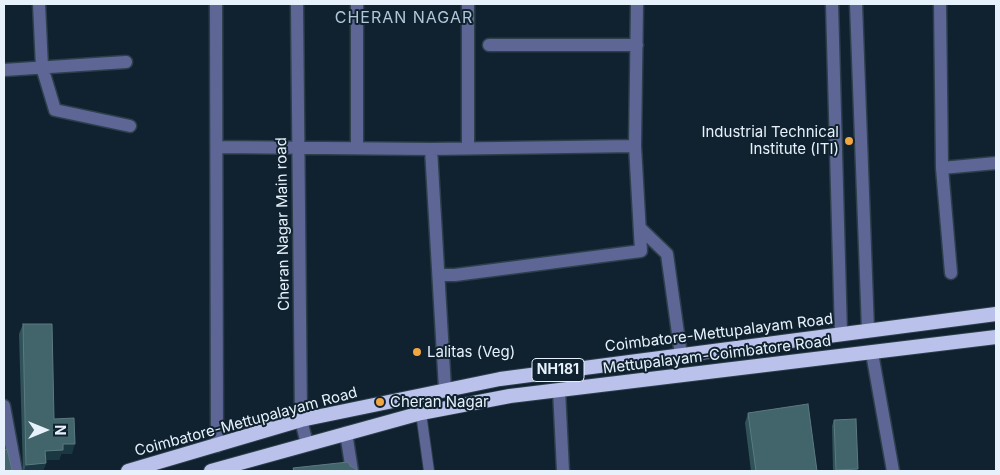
<!DOCTYPE html>
<html>
<head>
<meta charset="utf-8">
<style>
  body { margin:0 }
  #map { position:relative; width:1000px; height:475px; overflow:hidden; background:#10222f; font-family:Inter,sans-serif }
  canvas { display:block }
  .frame { position:absolute; inset:0; border:5px solid #e6f1fb; pointer-events:none }
  .north { position:absolute; left:20px; top:405px; width:50px; height:50px; -webkit-text-stroke:4px #10222f; paint-order:stroke; rotate:90deg; font-size:14px; font-weight:700; line-height:20px; text-align:center; color:#e6f1fb }
  .north::after { content:''; display:block; margin:auto; width:18px; height:22px; background:#e6f1fb; clip-path:polygon(50% 0,100% 100%,50% 72%,0 100%) }
</style>
</head>
<body>
<div id="map">
<canvas width="1000" height="475"></canvas>
<div class="frame"></div>
<div class="north">N</div>
</div>
<script>
const c = document.querySelector('canvas').getContext('2d');
c.lineJoin = 'round';
const poly = rows => new Path2D(rows.map(r => 'M' + r).join(''));
function stroke(path, color, width, dash) { c.strokeStyle = color; c.lineWidth = width; c.lineCap = dash ? 'butt' : 'round'; c.setLineDash(dash || []); c.stroke(path); }
function paint(path, color) { c.fillStyle = color; c.fill(path, 'evenodd'); }
function drawText(font, color, halo, rows, align = 'center') {
  c.font = font + ' Inter,sans-serif'; c.lineWidth = 4; c.setLineDash([]); c.textBaseline = 'middle'; c.strokeStyle = halo; c.fillStyle = color; for (const [text, x, y, turn = 0] of rows) {
    c.save(); c.translate(x, y); c.rotate((+turn || 0) * Math.PI / 180); c.textAlign = isNaN(turn) ? turn : align; if (halo) c.strokeText(text, 0, 0); c.fillText(text, 0, 0); c.restore();
  }
}
const service = poly([
  [421,413,429,471]
]);
const minor = poly([
  [39,4,42,67,55,110,130,126],
  [216,4,217,446],
  [297,4,301,420,307,444],
  [357,4,357,148],
  [832,4,841,334],
  [856,4,868,330],
  [940,4,942,168,951,273],
  [489,45,637,45],
  [4,70,126,62],
  [217,147,431,149],
  [468,148,468,4],
  [942,168,996,163],
  [640,228,667,254,681,355],
  [439,275,455,275,641,251,635,146],
  [872,353,893,471],
  [445,389,431,149,635,146,637,4],
  [559,390,563,471],
  [4,406,16,471],
  [346,433,352,471]
]);
const trunk = poly([
  [128,471,301,420,500,379,996,314],
  [211,471,421,413,510,396,996,337]
]);
stroke(service, '#2e3f4c', 12);
stroke(minor, '#2e3f4c', 15);
stroke(trunk, '#2e3f4c', 16);
stroke(service, '#5e6696', 10);
stroke(minor, '#5e6696', 12);
stroke(trunk, '#bac2ec', 14);
paint(poly([
  [23,324,54,419,72,454,61,454,59,460,45,460,46,463,43,471,23,471,19,334],
  [748,413,817,471,751,471,745,423],
  [834,420,857,471,833,471,832,426]
]), '#2f5359');
paint(poly([
  [63,444,75,444,72,454,61,454,59,460,41,460,45,451],
  [46,463,43,471,24,471,26,465],
  [858,469,857,471,835,471,836,470]
]), '#1a3841');
const building = poly([
  [23,324,52,324,54,419,74,418,75,444,63,444,63,450,45,451,46,463,26,465,23,324],
  [808,404,817,471,756,471,748,413,808,404],
  [856,419,858,469,836,470,834,420,856,419],
  [7,449,12,470,4,471,4,450,7,449],
  [348,462,350,466,356,469,356,471,294,471,293,468,348,462]
]);
paint(building, '#42646b');
stroke(building, '#5c7a81', 1);
for (const [x, y, r, color] of [
  [849,141,5,"#f1a640"],
  [417,352,5,"#f1a640"],
  [380,402,5,"#f1a640"]
]) { const dot = new Path2D(); dot.arc(x, y, r, 0, 2 * Math.PI); c.fillStyle = color; c.fill(dot); stroke(dot, '#10222f', 2); }
for (const [x, y, w] of [
  [558,370,52]
]) { const box = new Path2D(); box.roundRect(x - w / 2, y - 11.5, w, 23, 4); c.fillStyle = '#10222f'; c.fill(box); stroke(box, '#e6f1fb', 1); }
drawText('bold 14px', '#e6f1fb', null, [
  ["NH181",558,370]
]);
drawText('15px', '#e6f1fb', '#10222f', [
  ["Industrial Technical",839,132,"right"],
  ["Institute (ITI)",839,149,"right"],
  ["Lalitas (Veg)",427,352],
  ["Cheran Nagar",390,402]
], 'left');
drawText('15px', '#e6f1fb', '#10222f', [
  ["Cheran Nagar Main road",283,224,-91],
  ["Coimbatore-Mettupalayam Road",719,333,-7],
  ["Mettupalayam-Coimbatore Road",717,355,-7],
  ["Coimbatore-Mettupalayam Road",246,422,-15]
]);
c.letterSpacing = '1px';
drawText('16px', '#b0c6d9', '#10222f', [
  ["CHERAN NAGAR",404,18]
]);
c.letterSpacing = '0px';
</script>
</body>
</html>
